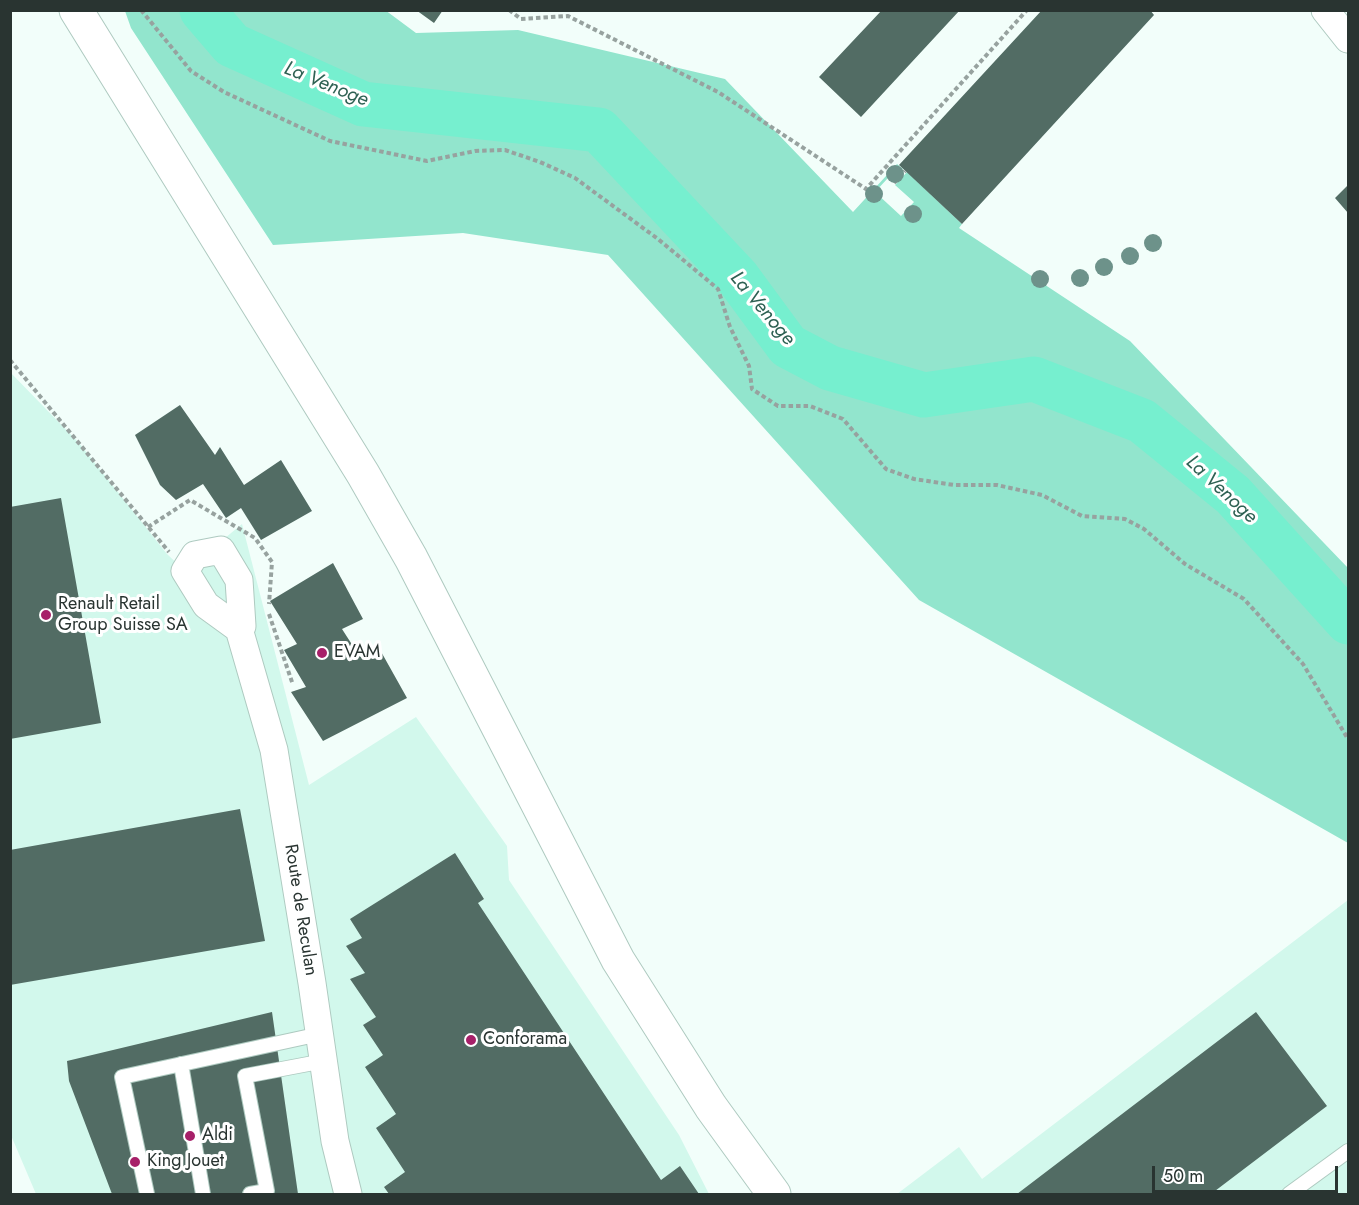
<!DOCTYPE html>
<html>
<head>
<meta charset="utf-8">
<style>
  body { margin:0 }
  #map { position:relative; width:1359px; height:1205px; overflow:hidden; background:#f2fefa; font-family:Jost,sans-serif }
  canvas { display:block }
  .frame { position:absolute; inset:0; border:12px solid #293431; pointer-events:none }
  .scale { position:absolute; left:1152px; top:1166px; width:186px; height:27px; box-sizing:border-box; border:3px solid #293431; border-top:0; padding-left:8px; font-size:18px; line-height:21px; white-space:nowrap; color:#293431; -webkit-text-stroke:4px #fff; paint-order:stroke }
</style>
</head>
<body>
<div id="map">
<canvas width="1359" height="1205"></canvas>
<div class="frame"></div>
<div class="scale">50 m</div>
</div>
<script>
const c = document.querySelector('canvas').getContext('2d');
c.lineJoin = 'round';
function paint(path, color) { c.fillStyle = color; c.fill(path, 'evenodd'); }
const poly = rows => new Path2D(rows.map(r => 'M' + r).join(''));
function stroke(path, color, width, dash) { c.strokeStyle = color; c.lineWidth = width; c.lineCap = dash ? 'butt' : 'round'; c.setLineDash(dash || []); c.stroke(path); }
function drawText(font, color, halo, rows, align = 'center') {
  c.font = font + ' Jost,sans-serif'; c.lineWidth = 6; c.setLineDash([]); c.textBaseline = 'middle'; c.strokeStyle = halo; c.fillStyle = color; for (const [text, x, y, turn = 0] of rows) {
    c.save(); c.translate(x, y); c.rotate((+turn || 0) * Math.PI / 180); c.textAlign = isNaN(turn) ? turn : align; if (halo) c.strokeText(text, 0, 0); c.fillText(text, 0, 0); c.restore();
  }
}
paint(poly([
  [10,372,79,443,167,554,185,571,242,524,309,785,416,717,507,846,509,880,679,1135,709,1194,36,1194,10,1133],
  [1348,900,1348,1194,897,1194,959,1147,982,1179]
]), '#d2f8ec');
paint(poly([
  [385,10,416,33,518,30,725,79,853,212,897,164,903,169,892,182,888,178,875,192,901,216,914,202,895,185,907,172,962,224,959,228,1130,341,1348,568,1348,843,919,600,608,255,463,233,273,245,131,28,125,11]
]), '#92e5cd');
stroke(poly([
  [202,10,232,45,363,104,599,130,738,278,788,346,830,368,924,395,1034,379,1142,421,1233,495,1348,622]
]), '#76efcf', 45);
paint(poly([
  [416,10,443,10,434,23],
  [882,10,960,10,861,117,819,77],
  [1042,10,1150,10,1154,15,962,224,899,165],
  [1348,185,1348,213,1335,198],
  [180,405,215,455,220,447,244,485,281,460,312,511,261,540,241,508,226,518,203,484,176,500,160,485,135,435],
  [61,498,101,723,10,739,10,507],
  [333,563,363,619,342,629,360,657,379,648,407,698,323,741,291,692,306,687,284,650,297,644,270,601],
  [240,809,265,941,10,985,10,850],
  [455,853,484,899,478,903,661,1180,680,1166,699,1194,389,1194,384,1187,405,1172,376,1128,396,1114,365,1067,383,1055,363,1025,376,1017,350,979,365,973,346,946,362,938,350,919],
  [272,1012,298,1194,112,1194,69,1081,67,1061],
  [1256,1012,1327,1106,1211,1194,1017,1194]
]), '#526c64');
const service = poly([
  [181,1064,203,1194],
  [147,1194,122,1077,320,1034],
  [250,1194,267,1191,245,1076,324,1061],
  [1289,1194,1348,1151]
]);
const minor = poly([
  [1325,10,1348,39],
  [239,629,206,605,185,571,195,555,221,550,239,580,242,626,239,629,274,750,312,983,335,1141,348,1194]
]);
const secondary = poly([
  [76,10,363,474,411,558,618,960,711,1107,774,1194]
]);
stroke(service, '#aecac0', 16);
stroke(minor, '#aecac0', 29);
stroke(secondary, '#aecac0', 35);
stroke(poly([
  [141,10,191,71,224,92,330,141,427,161,475,151,505,150,540,162,575,178,658,239,718,289,730,327,749,366,752,389,778,406,810,406,843,419,886,469,914,479,954,485,997,485,1042,495,1082,516,1125,519,1144,529,1185,564,1244,599,1303,664,1348,739],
  [509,10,521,19,568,16,718,92,866,189,1027,10],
  [894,183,905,171],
  [10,360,169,552],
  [148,527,190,500,255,538,272,562,269,604],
  [269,614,293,685]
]), '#97a29f', 4, [4.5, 3]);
stroke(service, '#fff', 14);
stroke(minor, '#fff', 27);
stroke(secondary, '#fff', 33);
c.fillStyle = '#6d928a';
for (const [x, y] of [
  [895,174],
  [874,194],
  [913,214],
  [1153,243],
  [1130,256],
  [1104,267],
  [1080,278],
  [1040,279]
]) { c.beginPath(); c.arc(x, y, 9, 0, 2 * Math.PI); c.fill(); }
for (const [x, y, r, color] of [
  [46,615,6,"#a72069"],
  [322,653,6,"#a72069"],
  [471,1040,6,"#a72069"],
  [190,1136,6,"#a72069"],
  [135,1162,6,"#a72069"]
]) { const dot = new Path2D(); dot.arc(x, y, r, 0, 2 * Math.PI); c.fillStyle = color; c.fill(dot); stroke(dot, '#fff', 2); }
drawText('18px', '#293431', '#fff', [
  ["Renault Retail",58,605],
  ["Group Suisse SA",58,626],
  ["EVAM",334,653],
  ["Conforama",483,1040],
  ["Aldi",202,1136],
  ["King Jouet",147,1162]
], 'left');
drawText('18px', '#293431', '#fff', [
  ["Route de Reculan",300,910,81]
]);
drawText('italic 20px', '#2e6153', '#fff', [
  ["La Venoge",326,85,22],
  ["La Venoge",762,309,50],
  ["La Venoge",1221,490,43]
]);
</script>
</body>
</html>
